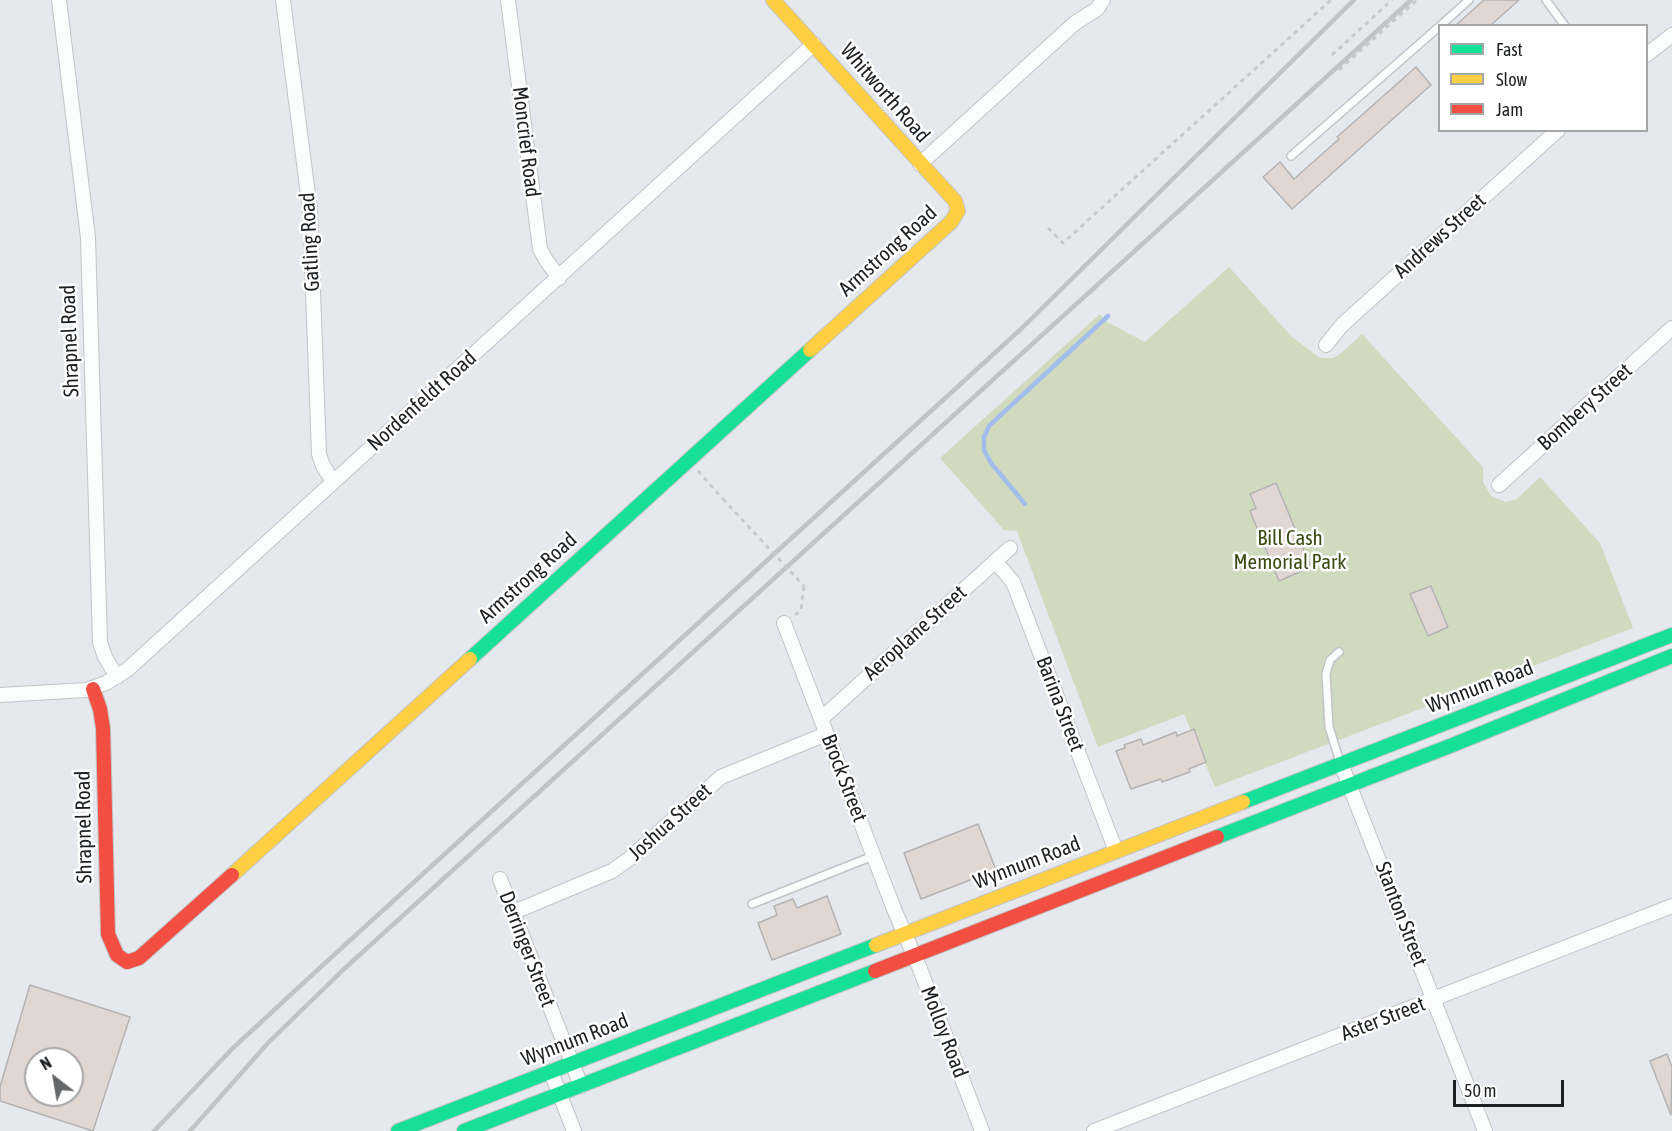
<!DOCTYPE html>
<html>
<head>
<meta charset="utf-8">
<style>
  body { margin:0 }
  #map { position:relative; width:1672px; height:1131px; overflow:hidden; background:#e5e8ec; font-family:"Asap Condensed",sans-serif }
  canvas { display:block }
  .legend { position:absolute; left:1438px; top:24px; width:210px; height:108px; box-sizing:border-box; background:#fff; border:2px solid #a5a6a7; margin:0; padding:8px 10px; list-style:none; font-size:18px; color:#1e2123 }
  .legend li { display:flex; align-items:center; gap:12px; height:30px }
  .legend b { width:30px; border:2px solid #a5a6a7 }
  .north { position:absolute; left:24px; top:1047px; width:60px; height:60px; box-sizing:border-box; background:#fff; border:2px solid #a5a6a7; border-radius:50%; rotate:329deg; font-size:16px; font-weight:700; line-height:24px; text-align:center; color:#1e2123 }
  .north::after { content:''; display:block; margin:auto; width:21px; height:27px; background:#646769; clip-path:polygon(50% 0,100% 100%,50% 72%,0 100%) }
  .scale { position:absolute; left:1453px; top:1080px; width:111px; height:27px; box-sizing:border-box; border:3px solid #1e2123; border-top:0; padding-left:8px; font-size:18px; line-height:21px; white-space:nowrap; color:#1e2123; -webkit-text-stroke:4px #fff; paint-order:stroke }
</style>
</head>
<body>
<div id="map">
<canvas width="1672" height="1131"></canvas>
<ul class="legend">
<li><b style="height:8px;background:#16e098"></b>Fast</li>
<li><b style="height:8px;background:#ffcf43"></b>Slow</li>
<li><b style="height:8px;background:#f24e42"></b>Jam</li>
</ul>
<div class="north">N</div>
<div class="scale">50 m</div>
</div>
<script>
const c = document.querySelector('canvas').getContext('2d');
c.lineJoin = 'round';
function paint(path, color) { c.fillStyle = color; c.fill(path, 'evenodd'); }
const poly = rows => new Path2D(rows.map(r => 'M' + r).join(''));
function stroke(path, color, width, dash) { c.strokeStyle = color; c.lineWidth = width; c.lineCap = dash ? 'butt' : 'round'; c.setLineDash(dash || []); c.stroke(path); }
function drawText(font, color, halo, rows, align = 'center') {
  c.font = font + ' "Asap Condensed",sans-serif'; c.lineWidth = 5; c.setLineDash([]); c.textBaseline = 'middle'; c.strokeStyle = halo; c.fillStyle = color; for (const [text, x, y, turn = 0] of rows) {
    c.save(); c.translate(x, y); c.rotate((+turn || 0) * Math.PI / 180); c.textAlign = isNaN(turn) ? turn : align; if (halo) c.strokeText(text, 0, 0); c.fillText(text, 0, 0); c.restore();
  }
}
paint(poly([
  [1229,267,1292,337,1320,358,1333,358,1340,354,1362,334,1483,467,1483,482,1491,496,1506,502,1517,499,1540,477,1600,543,1633,628,1215,787,1184,714,1098,747,1017,531,1004,530,940,458,1100,314,1107,322,1145,342]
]), '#d0dabf');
stroke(poly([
  [1025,504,991,463,984,450,984,437,989,426,1108,316]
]), '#a3bdea', 4.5);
const building = poly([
  [1484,0,1519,0,1490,26,1455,26,1484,0],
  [1416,67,1431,85,1292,209,1263,177,1280,162,1294,179,1339,139,1337,137,1416,67],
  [1276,483,1311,567,1279,581,1250,511,1256,508,1250,494,1276,483],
  [1431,586,1448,627,1428,636,1410,594,1431,586],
  [1194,729,1206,762,1189,769,1190,772,1162,782,1161,779,1131,789,1116,751,1125,748,1124,745,1141,739,1143,745,1176,732,1177,736,1194,729],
  [978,824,996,870,921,899,904,853,978,824],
  [827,896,841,934,772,960,758,923,777,915,774,906,793,899,797,908,827,896],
  [30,985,130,1017,93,1131,0,1101,0,1087,30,985],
  [36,1059,72,1059,72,1095,36,1095,36,1059],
  [1667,1054,1672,1067,1671,1115,1650,1061,1667,1054]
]);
paint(building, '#e0d6d2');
stroke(building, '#b4b3b4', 1.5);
const lane = poly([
  [1546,0,1565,26],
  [1440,26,1469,0],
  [1291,156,1440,26],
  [1339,652,1330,660,1326,674,1329,727,1340,762],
  [752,904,873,856]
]);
const street = poly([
  [59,0,88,238,100,642,105,657,117,677],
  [283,0,310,210,319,454,323,466,333,481],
  [508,0,540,249,546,260,559,278],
  [1646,55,1672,35],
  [920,164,1075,23,1097,9,1103,0],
  [1326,345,1342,325,1558,130],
  [1499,485,1672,328],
  [995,561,1013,582,1116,851],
  [784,623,894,909,920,969,982,1131],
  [0,695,86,690,106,683,127,670,814,44],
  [821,719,1010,548],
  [1341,764,1485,1131],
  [500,879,581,1086],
  [514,912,612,871,629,859,721,777,826,734],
  [551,1072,574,1131],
  [1094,1131,1672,906]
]);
const fast = poly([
  [470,659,810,350],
  [1243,802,1672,635],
  [1217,837,1455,744,1672,656],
  [398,1131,876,945],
  [464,1131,875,971]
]);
const slow = poly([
  [773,0,955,201,958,211,951,222,810,350],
  [232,875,470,659],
  [876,945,1243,802]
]);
const jam = poly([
  [93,689,100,709,103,728,108,934,117,955,127,962,139,958,232,875],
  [875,971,1217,837]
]);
stroke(lane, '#c2c4c7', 10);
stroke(street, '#c2c4c7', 16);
stroke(fast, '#c2c4c7', 16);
stroke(slow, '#c2c4c7', 16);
stroke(jam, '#c2c4c7', 16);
stroke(poly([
  [1332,55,1392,0],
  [1339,70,1417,0],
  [1048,228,1063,243,1331,0],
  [698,471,723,499],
  [795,615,801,610,804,586]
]), '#c8c9ca', 3, [4.5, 4.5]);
stroke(lane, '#fbfcfc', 7);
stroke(street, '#fbfcfc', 14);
stroke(fast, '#16e098', 14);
stroke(slow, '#ffcf43', 14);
stroke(jam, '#f24e42', 14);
stroke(poly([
  [154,1131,233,1048,312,975,1021,329,1354,0],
  [190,1131,268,1043,343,970,1411,0]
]), '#c2c3c4', 4.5);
stroke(poly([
  [723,499,804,586]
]), '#c8c9ca', 3, [4.5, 4.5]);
drawText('21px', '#1e2123', '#fff', [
  ["Whitworth Road",885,93,49],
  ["Moncrief Road",526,142,83],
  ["Andrews Street",1440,236,-42],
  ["Gatling Road",310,242,-93],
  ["Armstrong Road",888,251,-42],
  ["Shrapnel Road",70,341,-92],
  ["Nordenfeldt Road",422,401,-42],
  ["Bombery Street",1585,407,-42],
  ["Armstrong Road",528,578,-42],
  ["Aeroplane Street",915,633,-42],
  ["Wynnum Road",1480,687,-21],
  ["Barina Street",1060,704,69],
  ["Brock Street",844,778,69],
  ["Joshua Street",670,822,-42],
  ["Shrapnel Road",84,827,-91],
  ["Wynnum Road",1027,863,-21],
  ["Stanton Street",1401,914,69],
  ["Derringer Street",527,949,69],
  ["Aster Street",1383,1019,-21],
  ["Molloy Road",944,1032,69],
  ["Wynnum Road",575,1040,-21]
]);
drawText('21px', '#3c4a14', '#fff', [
  ["Bill Cash",1290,538],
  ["Memorial Park",1290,562]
]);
</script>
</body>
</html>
